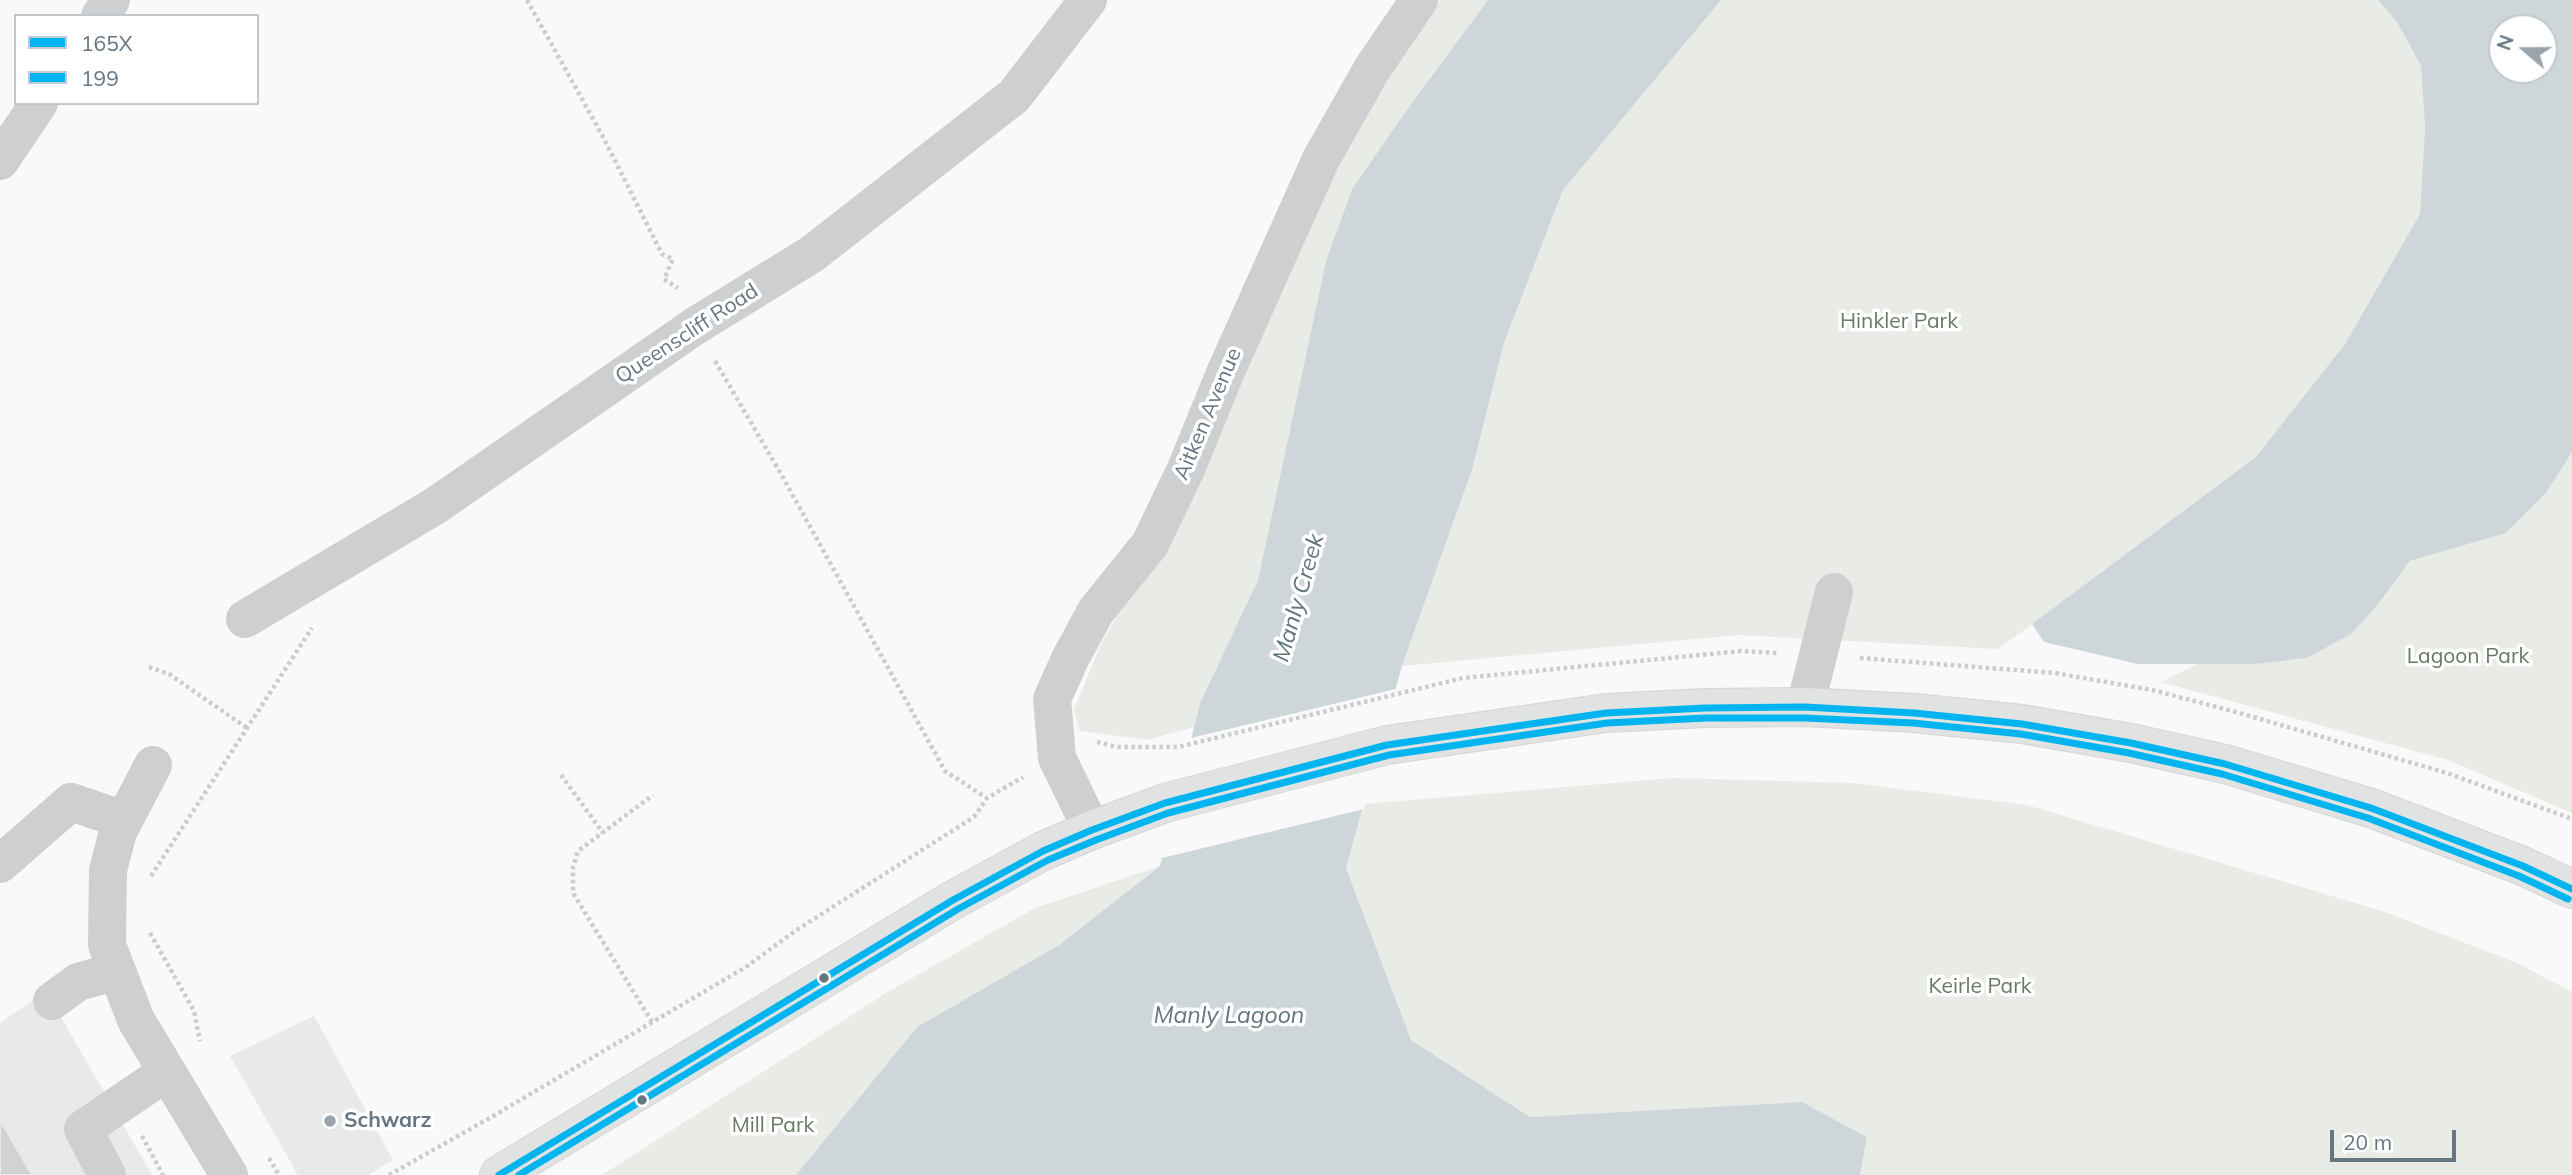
<!DOCTYPE html>
<html>
<head>
<meta charset="utf-8">
<style>
  body { margin:0 }
  #map { position:relative; width:2572px; height:1175px; overflow:hidden; background:#f9f9f9; font-family:Mulish,sans-serif }
  canvas { display:block }
  .legend { position:absolute; left:14px; top:14px; width:245px; height:91px; box-sizing:border-box; background:#fff; border:2px solid #c1c8cd; margin:0; padding:9px 12px; list-style:none; font-size:21px; color:#657683 }
  .legend li { display:flex; align-items:center; gap:14px; height:35px }
  .legend b { width:35px; border:2px solid #c1c8cd }
  .north { position:absolute; left:2488px; top:14px; width:70px; height:70px; box-sizing:border-box; background:#fff; border:2px solid #c1c8cd; border-radius:50%; rotate:290deg; font-size:19px; font-weight:700; line-height:28px; text-align:center; color:#657683 }
  .north::after { content:''; display:block; margin:auto; width:24px; height:32px; background:#99a4ac; clip-path:polygon(50% 0,100% 100%,50% 72%,0 100%) }
  .scale { position:absolute; left:2330px; top:1130px; width:126px; height:32px; box-sizing:border-box; border:4px solid #657683; border-top:0; padding-left:9px; font-size:21px; line-height:24px; white-space:nowrap; color:#657683; -webkit-text-stroke:5px #fff; paint-order:stroke }
</style>
</head>
<body>
<div id="map">
<canvas width="2572" height="1175"></canvas>
<ul class="legend">
<li><b style="height:9px;background:#00b5ef"></b>165X</li>
<li><b style="height:9px;background:#00b5ef"></b>199</li>
</ul>
<div class="north">N</div>
<div class="scale">20 m</div>
</div>
<script>
const c = document.querySelector('canvas').getContext('2d');
c.lineJoin = 'round';
function paint(path, color) { c.fillStyle = color; c.fill(path, 'evenodd'); }
const poly = rows => new Path2D(rows.map(r => 'M' + r).join(''));
function stroke(path, color, width, dash) { c.strokeStyle = color; c.lineWidth = width; c.lineCap = dash ? 'butt' : 'round'; c.setLineDash(dash || []); c.stroke(path); }
function drawText(font, color, halo, rows, align = 'center') {
  c.font = font + ' Mulish,sans-serif'; c.lineWidth = 7; c.setLineDash([]); c.textBaseline = 'middle'; c.strokeStyle = halo; c.fillStyle = color; for (const [text, x, y, turn = 0] of rows) {
    c.save(); c.translate(x, y); c.rotate((+turn || 0) * Math.PI / 180); c.textAlign = isNaN(turn) ? turn : align; if (halo) c.strokeText(text, 0, 0); c.fillText(text, 0, 0); c.restore();
  }
}
paint(poly([
  [46,991,89,1066,152,1175,0,1175,0,1023],
  [314,1016,393,1160,368,1175,298,1175,230,1056]
]), '#e8e9e9');
paint(poly([
  [1440,0,1488,0,1411,104,1352,189,1326,261,1258,580,1200,703,1194,727,1147,740,1080,731,1074,710,1100,646,1126,600,1315,208,1405,47],
  [1721,0,2378,0,2397,22,2421,66,2425,127,2420,214,2345,344,2252,463,1998,649,1738,635,1402,666,1472,471,1504,343,1563,190],
  [2572,452,2572,813,2448,760,2161,682,2198,664,2256,664,2307,658,2351,634,2376,607,2410,561,2506,533,2546,493],
  [1673,778,1853,783,2027,805,2385,912,2517,963,2572,992,2572,1175,1860,1175,1867,1137,1802,1102,1530,1117,1411,1040,1346,868,1364,804],
  [1160,866,1059,945,917,1027,796,1175,602,1175,891,990,1035,908]
]), '#e8ebe6');
paint(poly([
  [1488,0,1721,0,1563,190,1504,343,1472,470,1402,666,1346,868,1411,1040,1530,1117,1802,1102,1867,1137,1860,1175,796,1175,917,1027,1059,945,1160,866,1200,703,1258,580,1326,261,1352,189,1411,104],
  [2378,0,2572,0,2572,452,2546,493,2506,533,2410,561,2376,607,2351,634,2307,658,2256,664,2138,664,2044,642,2032,624,2256,457,2345,344,2420,214,2425,127,2421,66,2397,22],
  [2502,28,2544,28,2544,70,2502,70]
]), '#ced6d9');
paint(poly([
  [1400,688,1364,809,1158,859,1187,739]
]), '#f9f9f9');
const building = poly([
  [0,1120,32,1175,0,1175,0,1120]
]);
paint(building, '#d0d2d3');
stroke(building, '#e8e8e8', 2);
const major = poly([
  [499,1175,953,900,1043,851,1092,830,1165,803,1387,745,1606,713,1705,708,1805,707,1914,713,2022,724,2131,743,2225,764,2371,808,2523,866,2572,889]
]);
stroke(major, '#d5d6d7', 40);
stroke(poly([
  [527,0,602,135,662,254,673,259,664,279,678,288],
  [715,361,781,474,945,771,987,798],
  [1860,658,2055,673,2152,690,2236,712,2447,773,2572,819],
  [149,667,169,674,247,728],
  [1097,742,1117,747,1178,747,1463,678,1741,651,1777,653],
  [561,775,603,833],
  [151,876,312,628],
  [150,933,194,1011,200,1041],
  [652,1022,573,893,573,867,578,851,653,795],
  [142,1136,163,1175],
  [269,1158,279,1175],
  [389,1175,488,1119,746,967,795,931,974,817,987,798,1023,777]
]), '#cbcccd', 4.5, [3.5, 3.5]);
stroke(poly([
  [100,16,111,0],
  [0,161,39,103],
  [245,619,435,506,695,326,812,254,1014,96,1088,0],
  [1805,707,1834,592],
  [153,765,118,832,108,870,107,945,136,1020,229,1175],
  [1092,830,1057,758,1052,699,1070,659,1096,611,1150,544,1186,469,1226,371,1321,159,1372,69,1419,0],
  [0,864,71,802,124,820],
  [52,1001,78,982,117,971],
  [107,1175,83,1129,167,1072]
]), '#cecfd0', 38);
stroke(major, '#e1e2e2', 38);
stroke(poly([
  [499,1175,953,900,1043,851,1092,830,1165,803,1387,745,1606,713,1705,708,1805,707,1914,713,2022,724,2131,743,2225,764,2371,808,2523,866,2572,889]
]), '#00b5ef', 7);
stroke(poly([
  [519,1175,958,909,1048,860,1096,840,1168,813,1389,755,1607,723,1705,718,1805,718,1913,723,2021,734,2129,753,2222,774,2368,818,2519,876,2568,899]
]), '#00b5ef', 7);
for (const [x, y, r, color] of [
  [824,978,6,"#657683"],
  [642,1100,6,"#657683"],
  [330,1121,7,"#99a4ac"]
]) { const dot = new Path2D(); dot.arc(x, y, r, 0, 2 * Math.PI); c.fillStyle = color; c.fill(dot); stroke(dot, '#fff', 2.5); }
drawText('21px', '#687a64', '#fff', [
  ["Hinkler Park",1899,322],
  ["Lagoon Park",2468,657],
  ["Keirle Park",1980,987],
  ["Mill Park",773,1126]
]);
drawText('21px', '#657683', '#fff', [
  ["Queenscliff Road",687,334,-33],
  ["Aitken Avenue",1208,414,-67]
]);
drawText('bold 21px', '#657683', '#fff', [
  ["Schwarz",344,1121]
], 'left');
drawText('italic 23px', '#60757c', '#fff', [
  ["Manly Creek",1299,598,-74],
  ["Manly Lagoon",1229,1016]
]);
</script>
</body>
</html>
